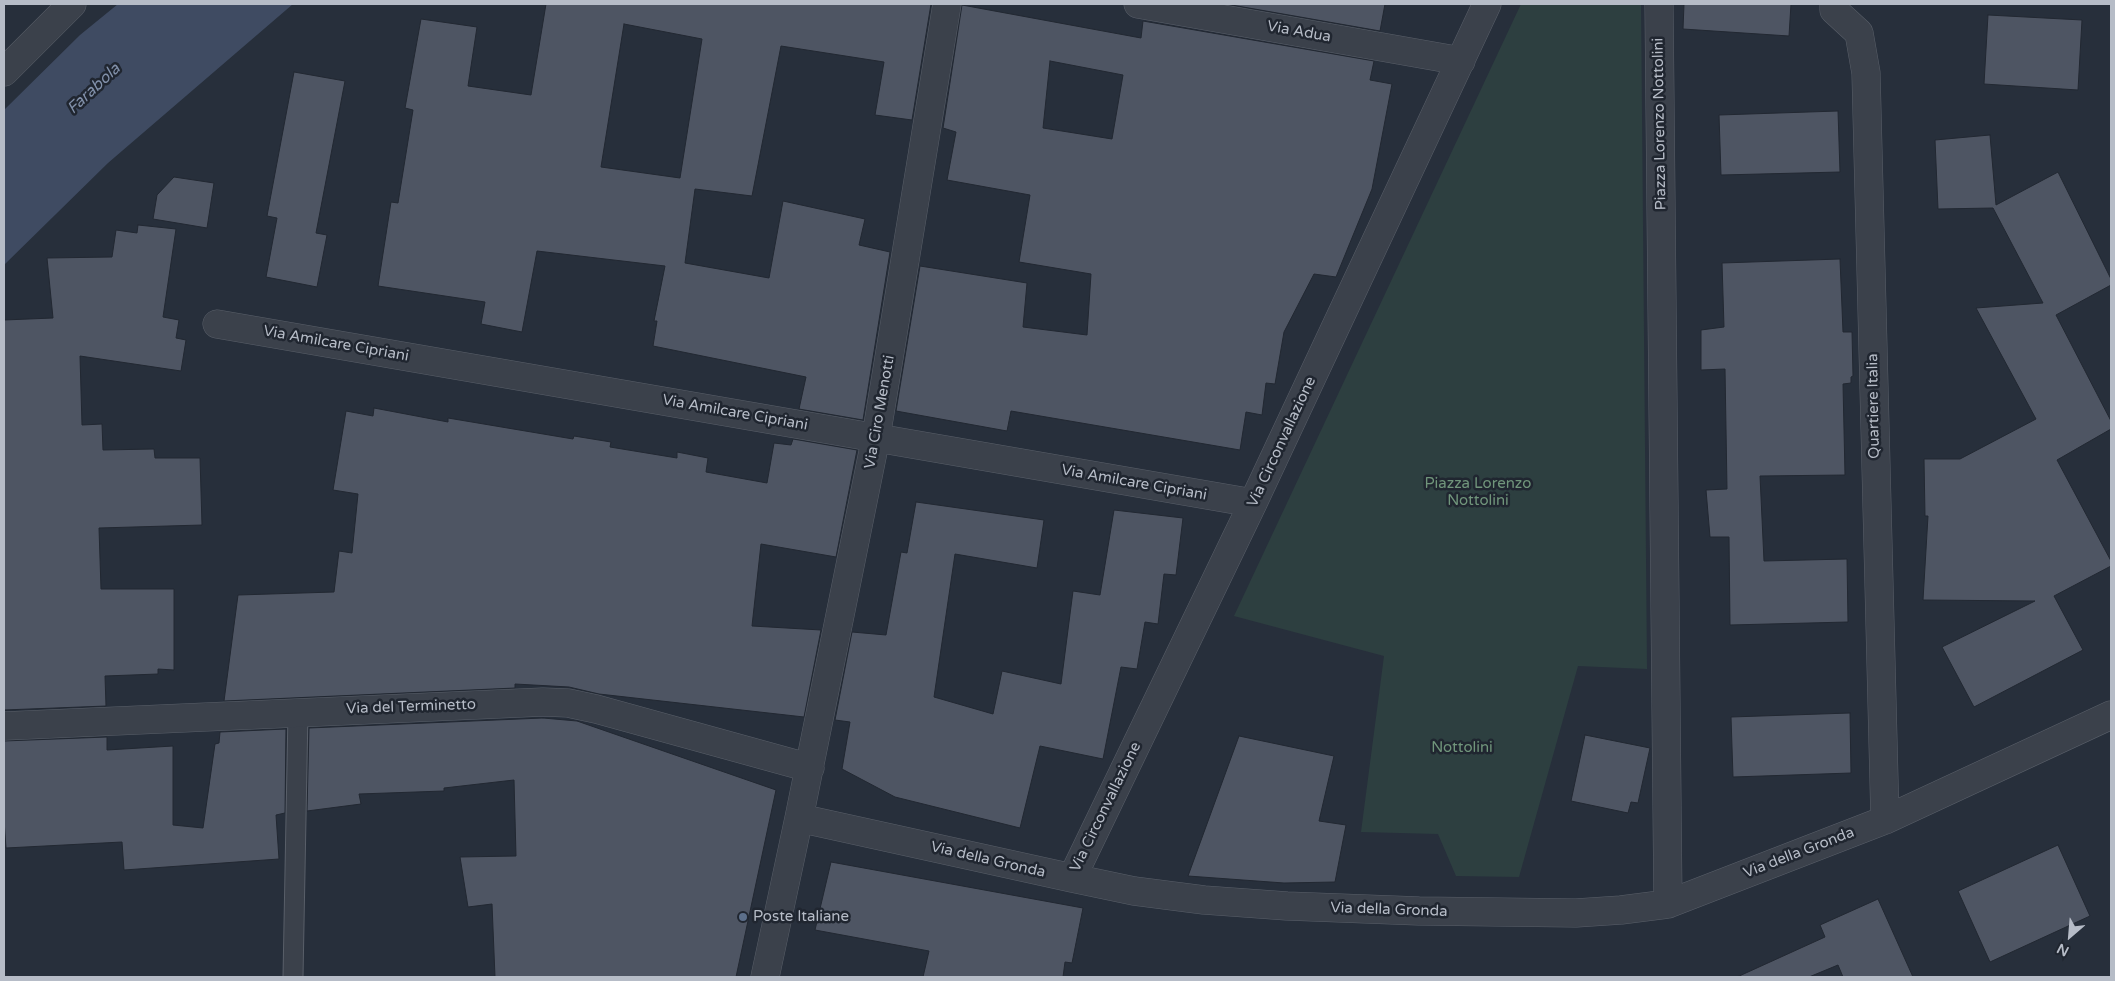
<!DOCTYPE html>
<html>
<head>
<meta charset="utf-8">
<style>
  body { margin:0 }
  #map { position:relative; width:2115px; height:981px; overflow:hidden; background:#272f3b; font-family:"Varela Round",sans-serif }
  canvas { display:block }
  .frame { position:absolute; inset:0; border:5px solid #b6bcc7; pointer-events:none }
  .north { position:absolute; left:2045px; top:911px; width:50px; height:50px; -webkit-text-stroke:4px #202630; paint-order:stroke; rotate:207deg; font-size:14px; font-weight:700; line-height:20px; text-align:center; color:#b6bcc7 }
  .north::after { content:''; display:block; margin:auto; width:18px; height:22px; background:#b6bcc7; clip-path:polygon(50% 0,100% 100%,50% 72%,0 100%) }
</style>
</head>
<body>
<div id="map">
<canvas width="2115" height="981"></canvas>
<div class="frame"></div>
<div class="north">N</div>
</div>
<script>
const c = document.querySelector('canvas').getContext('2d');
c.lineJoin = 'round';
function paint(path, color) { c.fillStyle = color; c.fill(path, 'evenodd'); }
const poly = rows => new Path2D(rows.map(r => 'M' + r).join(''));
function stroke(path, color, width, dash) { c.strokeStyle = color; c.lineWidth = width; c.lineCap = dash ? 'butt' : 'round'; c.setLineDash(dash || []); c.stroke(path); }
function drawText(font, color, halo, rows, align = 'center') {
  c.font = font + ' "Varela Round",sans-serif'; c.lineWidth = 5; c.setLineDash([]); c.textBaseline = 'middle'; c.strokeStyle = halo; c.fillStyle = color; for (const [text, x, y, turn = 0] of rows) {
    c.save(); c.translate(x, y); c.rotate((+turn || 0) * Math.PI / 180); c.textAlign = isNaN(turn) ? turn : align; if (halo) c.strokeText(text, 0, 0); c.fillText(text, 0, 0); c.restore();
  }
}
paint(poly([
  [1521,4,1641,4,1647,669,1578,666,1519,877,1456,876,1438,834,1361,832,1384,656,1234,616]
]), '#2d3f40');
paint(poly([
  [118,4,293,4,108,163,4,265,4,110,80,35]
]), '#3f4b62');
const building = poly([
  [546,4,931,4,912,120,875,115,884,62,781,46,752,196,695,189,685,263,769,278,783,201,865,219,859,245,890,252,863,420,799,409,806,377,653,346,657,321,654,321,665,266,537,251,522,332,481,324,485,302,378,286,391,202,398,203,413,110,405,108,421,19,477,27,468,86,531,95,546,4],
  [624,24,702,39,680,178,601,167,624,24],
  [1226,4,1385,4,1380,31,1226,4],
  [1684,4,1791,4,1789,36,1683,29,1684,4],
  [962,5,1141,38,1143,21,1374,61,1370,80,1392,84,1372,189,1336,277,1314,274,1284,332,1275,384,1266,383,1262,415,1246,412,1240,450,1011,411,1007,431,896,411,920,266,1027,283,1023,327,1087,335,1091,274,1019,262,1030,195,947,180,956,132,943,128,962,5],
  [1050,61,1123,75,1112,139,1043,128,1050,61],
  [1988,15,2082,20,2078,90,1984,84,1988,15],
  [294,72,345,81,316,233,327,235,317,287,266,277,277,218,267,216,294,72],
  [1838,111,1840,172,1721,175,1719,115,1838,111],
  [1990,135,1996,205,2058,172,2111,279,2111,285,2056,315,2111,421,2111,429,2057,460,2111,561,2111,566,2054,596,2083,650,1974,707,1942,647,2035,601,1923,600,1928,516,1925,516,1924,459,1960,459,2036,419,1976,308,2043,303,1993,208,1938,209,1935,140,1990,135],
  [174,177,214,183,207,228,153,219,157,195,174,177],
  [138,225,176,229,163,317,179,320,176,338,186,340,181,371,80,356,82,425,102,424,103,450,154,449,155,458,200,458,202,525,99,528,101,589,174,589,174,670,158,669,158,674,105,676,106,706,4,710,4,320,53,318,47,258,112,257,116,230,137,233,138,225],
  [1840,259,1843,332,1852,332,1853,376,1851,377,1851,383,1843,384,1845,475,1760,476,1764,561,1847,559,1848,622,1730,625,1729,537,1710,537,1706,490,1727,489,1725,369,1701,370,1701,330,1724,327,1722,263,1840,259],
  [374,408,448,422,448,418,573,439,574,436,611,442,610,447,677,458,677,452,708,458,706,472,767,483,774,443,791,445,793,439,857,450,836,557,761,544,752,626,821,630,804,717,599,694,569,687,515,684,515,688,224,701,238,595,334,592,339,551,352,553,358,494,333,490,346,411,373,416,374,408],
  [916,502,1044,520,1037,568,955,554,934,697,993,714,1002,671,1061,684,1073,591,1100,595,1114,510,1183,518,1176,575,1164,574,1158,624,1145,622,1137,669,1121,667,1103,759,1040,746,1020,828,895,797,842,769,850,722,835,720,852,632,886,635,901,552,907,553,916,502],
  [1850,713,1851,773,1733,777,1731,717,1850,713],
  [543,718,577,721,776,790,736,977,495,977,492,904,468,907,460,857,516,856,514,780,444,788,444,791,359,794,361,804,307,811,309,728,543,718],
  [286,729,285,813,276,815,279,859,124,870,122,842,6,848,4,820,4,741,107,737,107,750,173,746,173,825,203,828,215,744,219,743,220,732,286,729],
  [1585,735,1650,748,1638,803,1631,802,1628,813,1571,801,1585,735],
  [1239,736,1334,756,1319,821,1346,825,1335,882,1284,883,1188,876,1239,736],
  [2058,845,2090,916,1990,962,1958,891,2058,845],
  [831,862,1083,908,1072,963,1065,962,1063,977,923,977,929,951,815,930,831,862],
  [1878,899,1913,977,1843,977,1838,965,1809,977,1737,977,1825,937,1820,925,1878,899]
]);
paint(building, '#4e5563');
stroke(building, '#222832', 1);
const service = poly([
  [293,977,298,712]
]);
const minor = poly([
  [1138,4,1461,61],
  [1659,4,1668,904],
  [1834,4,1834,10,1859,33,1866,73,1885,820],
  [4,72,72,4],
  [217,324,1253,503],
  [4,726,543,702,568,703,596,709,810,768],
  [799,818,876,437,947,4],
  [1072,878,1253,503,1487,4],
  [765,977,799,818,1072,878,1134,891,1204,900,1287,906,1419,911,1576,913,1621,910,1668,904,1885,820,2111,715]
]);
stroke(service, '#595f69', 21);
stroke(minor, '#595f69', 29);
stroke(service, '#3b414b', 19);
stroke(minor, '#3b414b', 28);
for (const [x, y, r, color] of [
  [743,917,5,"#5c6f8a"]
]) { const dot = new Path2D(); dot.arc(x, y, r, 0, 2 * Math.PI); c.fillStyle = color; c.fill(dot); stroke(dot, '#202630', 2); }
drawText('15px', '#b6bcc7', '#202630', [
  ["Via Adua",1299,32,10],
  ["Piazza Lorenzo Nottolini",1660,124,-91],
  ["Via Amilcare Cipriani",336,344,10],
  ["Quartiere Italia",1874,406,-91],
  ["Via Ciro Menotti",880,412,-80],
  ["Via Amilcare Cipriani",735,413,10],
  ["Via Circonvallazione",1282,442,-65],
  ["Via Amilcare Cipriani",1134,483,10],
  ["Via del Terminetto",411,707,-2],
  ["Via Circonvallazione",1106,807,-64],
  ["Via della Gronda",1799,853,-21],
  ["Via della Gronda",988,860,13],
  ["Via della Gronda",1389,910,2]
]);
drawText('15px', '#70957b', '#202630', [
  ["Piazza Lorenzo",1478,484],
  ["Nottolini",1478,501],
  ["Nottolini",1462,748]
]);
drawText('15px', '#b6bcc7', '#202630', [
  ["Poste Italiane",753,917]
], 'left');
drawText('italic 16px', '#8291aa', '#202630', [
  ["Farabola",94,89,-43]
]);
</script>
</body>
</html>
